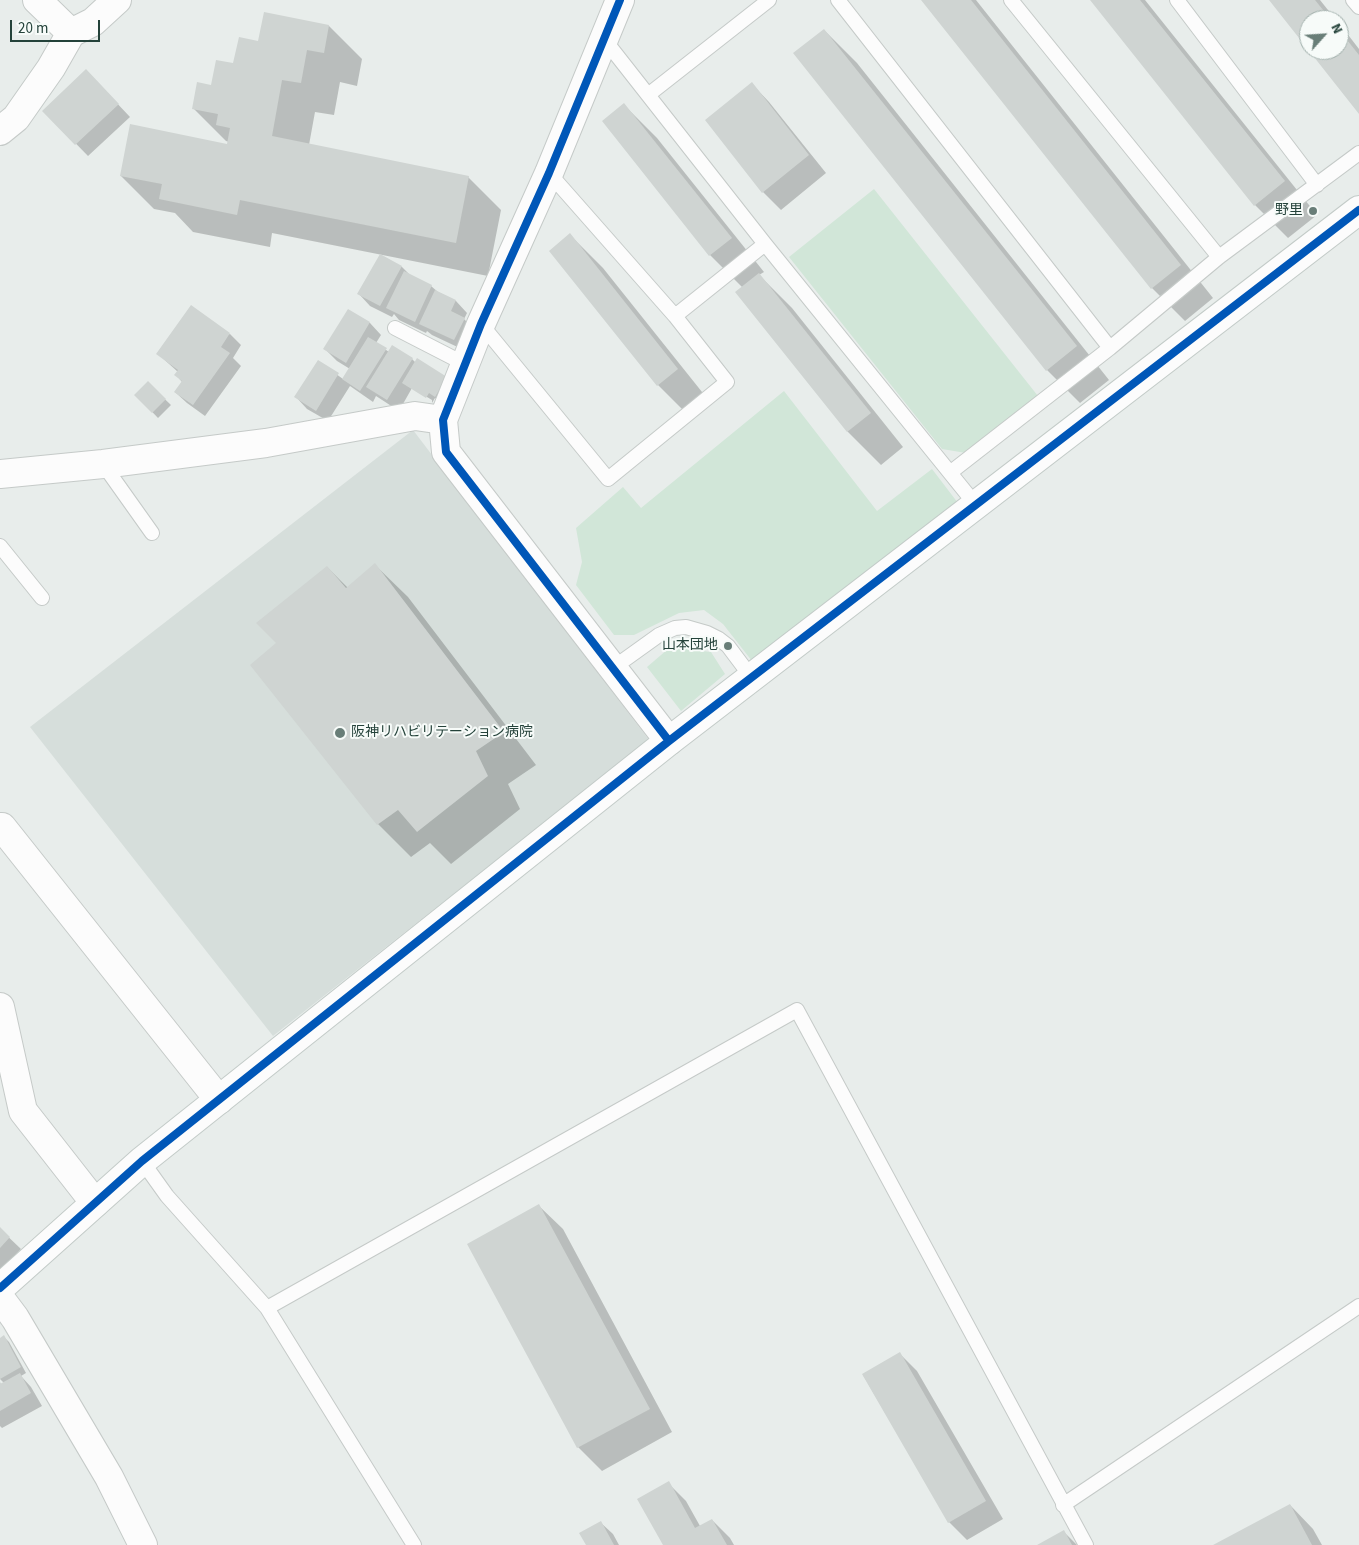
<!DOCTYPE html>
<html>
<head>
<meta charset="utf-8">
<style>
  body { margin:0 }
  #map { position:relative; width:1359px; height:1545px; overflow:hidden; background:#e8edeb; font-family:"Source Sans 3",sans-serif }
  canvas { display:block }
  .north { position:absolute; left:1299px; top:10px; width:50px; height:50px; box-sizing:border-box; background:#f7fbf9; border:1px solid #a3b1ad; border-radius:50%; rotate:64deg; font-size:14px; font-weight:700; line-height:20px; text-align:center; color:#24423a }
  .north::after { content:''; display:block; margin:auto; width:18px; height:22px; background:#697e78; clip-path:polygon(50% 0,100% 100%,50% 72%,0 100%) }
  .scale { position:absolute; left:10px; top:20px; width:90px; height:22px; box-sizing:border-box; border:2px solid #24423a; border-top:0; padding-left:6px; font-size:15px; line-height:18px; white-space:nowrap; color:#24423a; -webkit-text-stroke:4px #f7fbf9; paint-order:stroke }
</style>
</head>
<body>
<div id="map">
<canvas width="1359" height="1545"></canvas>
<div class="north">N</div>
<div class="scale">20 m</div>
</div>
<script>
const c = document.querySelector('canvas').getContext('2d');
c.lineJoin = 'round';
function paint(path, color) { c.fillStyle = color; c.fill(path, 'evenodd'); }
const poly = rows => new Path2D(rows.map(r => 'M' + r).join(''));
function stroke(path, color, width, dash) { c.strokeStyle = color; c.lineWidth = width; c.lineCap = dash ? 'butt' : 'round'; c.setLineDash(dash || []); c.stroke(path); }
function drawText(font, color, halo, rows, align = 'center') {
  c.font = font + ' "Source Sans 3","Noto Sans JP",sans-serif'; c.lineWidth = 4; c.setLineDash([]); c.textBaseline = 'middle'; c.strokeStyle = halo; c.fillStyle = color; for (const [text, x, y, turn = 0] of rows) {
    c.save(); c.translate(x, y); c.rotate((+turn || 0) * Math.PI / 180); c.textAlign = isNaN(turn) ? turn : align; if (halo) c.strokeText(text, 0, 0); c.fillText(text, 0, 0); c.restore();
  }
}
paint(poly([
  [413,430,649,740,273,1036,30,727]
]), '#d6dedb');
paint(poly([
  [874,189,1038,396,966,453,942,449,789,257],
  [784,391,877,511,932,469,958,503,752,661,723,624,704,610,679,613,634,635,614,635,576,585,582,562,576,528,623,487,641,508],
  [679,648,711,652,725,674,681,711,647,667,668,649]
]), '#d1e6d8');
paint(poly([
  [923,0,976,0,1213,298,1185,321,1152,288],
  [1091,0,1145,0,1317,215,1288,238,1255,205],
  [1270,0,1320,0,1336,20,1309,20,1309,49],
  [1339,23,1359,49,1359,112,1310,50,1339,50],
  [329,26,362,59,357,86,340,82,334,115,315,112,309,145,468,177,501,210,488,276,272,233,270,247,193,232,175,213,154,209,121,176,228,146,229,142,226,141,193,108,212,86,259,42],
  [824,30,857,63,1109,380,1080,403,1047,370],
  [98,83,130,117,88,156,44,111],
  [752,84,769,102,826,173,781,210,763,192],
  [624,105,657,138,764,272,759,275,792,308,903,447,881,465,848,432,737,293,743,288,710,255,603,121],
  [570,235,603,268,710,402,691,418,658,385],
  [381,255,402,267,410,275,431,286,438,292,456,301,467,313,464,319,476,331,466,351,432,335,427,331,426,333,399,320,394,314,392,317,370,306,359,294],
  [348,310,370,323,381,335,376,343,389,352,412,359,416,363,447,378,441,402,435,398,432,403,432,400,412,388,399,411,376,396,373,402,350,386,328,421,307,409,296,397,318,361,343,379,350,369,337,361,325,349],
  [230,334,241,345,233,358,241,366,205,416,187,403,175,392,182,382,176,375,178,372,158,354],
  [148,383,171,405,158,418,136,395],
  [375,565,408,597,536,765,508,784,520,809,451,864,430,843,411,857,378,824,278,643,327,567,348,588],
  [539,1206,563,1229,672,1432,602,1471,578,1447,469,1244],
  [0,1229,21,1249,0,1272],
  [4,1337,9,1342,26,1373,21,1376,31,1387,42,1406,2,1428,0,1426,0,1382,1,1385,4,1383,0,1379,0,1339],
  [900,1354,917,1371,1003,1519,967,1540,949,1522,863,1375],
  [668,1483,686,1501,700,1526,712,1520,730,1538,734,1545,664,1545],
  [1290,1505,1313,1529,1322,1545,1215,1545],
  [601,1523,613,1534,619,1545,587,1545],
  [1064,1532,1077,1545,1039,1545]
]), '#0003');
paint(poly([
  [921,0,971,0,1181,265,1151,289],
  [1090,0,1140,0,1285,181,1254,206],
  [1269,0,1315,0,1331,20,1309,20,1309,50,1339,50,1339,30,1359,55,1359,114],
  [264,12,329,25,324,53,307,50,301,83,282,80,272,136,469,176,456,243,240,200,237,215,159,199,162,184,120,176,130,124,227,144,230,128,216,125,218,114,192,109,197,82,211,85,216,60,233,63,239,37,258,41],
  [824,29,1077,346,1046,371,793,53],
  [86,69,119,104,75,145,42,111],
  [752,82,809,155,762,193,705,120],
  [624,103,732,238,709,256,602,121],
  [570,233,678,369,657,386,549,251],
  [380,254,402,266,380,306,357,294],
  [404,271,432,285,415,322,386,308],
  [759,273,871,413,847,432,735,292],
  [435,290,456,300,451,311,465,318,454,340,419,324],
  [191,305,230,333,221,347,230,353,193,405,174,392,182,381,174,375,178,370,156,354],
  [348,309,370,322,346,363,323,349],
  [368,337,387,348,360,391,342,379],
  [392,345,413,358,387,400,366,387],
  [417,358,447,377,435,397,429,393,426,398,402,383],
  [318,360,339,373,316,411,294,397],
  [148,381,166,399,152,413,134,395],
  [375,563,504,732,476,751,488,776,417,832,398,810,377,825,250,665,276,643,256,623,327,566,346,588],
  [539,1204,650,1409,577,1448,467,1244],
  [0,1227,10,1237,0,1248],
  [4,1335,21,1367,0,1379,0,1338],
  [900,1352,986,1501,948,1523,862,1374],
  [20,1373,31,1393,0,1411,0,1384],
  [669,1481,695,1528,712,1519,727,1545,663,1545,637,1499],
  [1290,1504,1312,1545,1213,1545],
  [601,1521,614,1545,586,1545,579,1533],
  [1064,1530,1072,1545,1037,1545]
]), '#cfd4d2');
const lane = poly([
  [838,0,1110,348,951,472],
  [1011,0,1219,257],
  [1177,0,1317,185],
  [1353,0,1359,7],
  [604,39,765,244,976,505],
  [648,95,769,0],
  [675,316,765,244],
  [481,324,608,479,727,382,675,316,549,173],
  [395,328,465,364],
  [1110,348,1219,257,1359,153],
  [103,464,152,533],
  [0,546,42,598],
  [613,668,659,635,675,628,686,627,707,633,719,639,728,646,752,678],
  [142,1161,167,1196,267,1308,414,1545],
  [267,1308,797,1010,1086,1545],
  [1063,1505,1359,1306]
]);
const street = poly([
  [37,0,71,33],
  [620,0,549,173,481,324,443,420,446,452,669,741],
  [0,131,16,118,51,68,71,33,93,22,117,0],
  [0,474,103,464,266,443,415,416,443,420],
  [0,828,2,827,219,1100],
  [0,1007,23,1111,95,1203],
  [0,1298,15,1318,109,1477,143,1545]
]);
const secondary = poly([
  [0,1288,142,1161,669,741,1359,210]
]);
stroke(lane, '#c5cac8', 16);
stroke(street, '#c5cac8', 30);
stroke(secondary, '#c3cbc8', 30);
stroke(lane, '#fcfcfc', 14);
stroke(street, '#fcfcfc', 28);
stroke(secondary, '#fcfcfc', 28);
stroke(poly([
  [620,0,549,173,481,324,443,420,446,452,669,741],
  [0,1288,142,1161,669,741,1359,210]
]), '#0057b8', 8);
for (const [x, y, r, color] of [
  [1313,211,5,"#697e78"],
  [728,646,5,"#697e78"],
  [340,733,6,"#697e78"]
]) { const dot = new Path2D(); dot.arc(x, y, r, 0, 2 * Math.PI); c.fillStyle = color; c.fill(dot); stroke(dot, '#f7fbf9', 2); }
drawText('14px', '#24423a', '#f7fbf9', [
  ["野里",1303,211],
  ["山本団地",718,646],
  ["阪神リハビリテーション病院",351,733,"left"]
], 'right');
</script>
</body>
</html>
